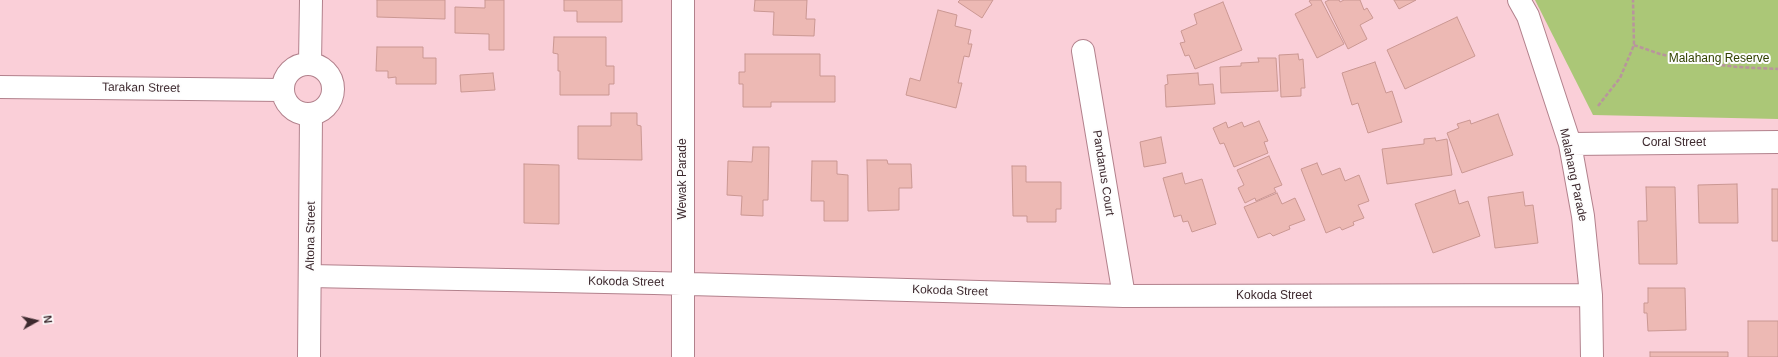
<!DOCTYPE html>
<html>
<head>
<meta charset="utf-8">
<style>
  body { margin:0 }
  #map { position:relative; width:1778px; height:357px; overflow:hidden; background:#facfd8; font-family:Arial,sans-serif }
  canvas { display:block }
  .north { position:absolute; left:16px; top:301px; width:40px; height:40px; -webkit-text-stroke:3px #fdfdfd; paint-order:stroke; rotate:82deg; font-size:11px; font-weight:700; line-height:16px; text-align:center; color:#3d292e }
  .north::after { content:''; display:block; margin:auto; width:14px; height:18px; background:#3d292e; clip-path:polygon(50% 0,100% 100%,50% 72%,0 100%) }
</style>
</head>
<body>
<div id="map">
<canvas width="1778" height="357"></canvas>
<div class="north">N</div>
</div>
<script>
const c = document.querySelector('canvas').getContext('2d');
c.lineJoin = 'round';
function paint(path, color) { c.fillStyle = color; c.fill(path, 'evenodd'); }
const poly = rows => new Path2D(rows.map(r => 'M' + r).join(''));
function stroke(path, color, width, dash) { c.strokeStyle = color; c.lineWidth = width; c.lineCap = dash ? 'butt' : 'round'; c.setLineDash(dash || []); c.stroke(path); }
function drawText(font, color, halo, rows, align = 'center') {
  c.font = font + ' Arial,sans-serif'; c.lineWidth = 4; c.setLineDash([]); c.textBaseline = 'middle'; c.strokeStyle = halo; c.fillStyle = color; for (const [text, x, y, turn = 0] of rows) {
    c.save(); c.translate(x, y); c.rotate((+turn || 0) * Math.PI / 180); c.textAlign = isNaN(turn) ? turn : align; if (halo) c.strokeText(text, 0, 0); c.fillText(text, 0, 0); c.restore();
  }
}
paint(poly([
  [1535,0,1778,0,1778,119,1593,115]
]), '#abc777');
const building = poly([
  [377,0,445,0,445,19,377,17,377,0],
  [485,0,504,0,504,50,489,50,489,34,455,33,455,7,485,8,485,0],
  [564,0,622,0,622,22,577,22,577,11,564,11,564,0],
  [755,0,807,0,806,19,815,19,814,36,773,35,774,12,754,11,755,0],
  [960,0,993,0,982,18,958,2,960,0],
  [1321,0,1344,44,1317,58,1295,14,1312,5,1309,1,1311,0,1321,0],
  [1329,0,1339,0,1340,2,1344,0,1360,0,1364,10,1367,8,1373,18,1360,25,1367,39,1348,49,1325,2,1329,0],
  [1394,0,1416,0,1399,9,1394,0],
  [1223,2,1242,50,1195,69,1189,55,1185,56,1180,43,1185,42,1181,31,1197,24,1194,14,1223,2],
  [938,10,957,15,955,26,971,30,968,44,972,44,969,57,964,56,958,83,962,83,956,108,906,95,910,78,920,81,938,10],
  [1457,17,1475,56,1405,89,1387,50,1457,17],
  [554,37,606,37,606,66,614,66,614,84,609,84,609,95,560,95,560,71,558,71,558,54,553,53,554,37],
  [377,47,423,47,423,58,436,58,436,84,396,84,396,77,388,78,388,71,376,71,377,47],
  [745,54,820,54,820,76,835,76,835,102,771,102,771,107,743,107,743,84,739,84,739,72,745,72,745,54],
  [1298,54,1299,60,1303,59,1305,88,1301,88,1301,96,1281,97,1279,55,1298,54],
  [1258,58,1276,58,1278,91,1221,93,1220,67,1241,66,1241,63,1259,62,1258,58],
  [1375,62,1386,93,1392,91,1402,122,1368,133,1358,103,1352,105,1342,73,1375,62],
  [493,73,495,90,461,92,460,75,493,73],
  [1198,73,1199,85,1213,84,1215,104,1166,107,1165,85,1168,84,1167,75,1198,73],
  [611,113,637,113,637,125,641,126,642,160,578,159,578,126,611,126,611,113],
  [1498,114,1513,155,1462,173,1447,133,1459,128,1457,124,1470,120,1471,124,1498,114],
  [1259,121,1268,141,1264,142,1268,153,1234,167,1224,143,1220,144,1213,128,1226,122,1228,128,1242,122,1244,127,1259,121],
  [1161,137,1166,163,1144,167,1140,142,1161,137],
  [1435,138,1436,141,1447,139,1452,175,1387,184,1382,149,1424,144,1424,139,1435,138],
  [753,147,769,147,768,200,763,200,763,216,741,215,742,196,727,195,728,161,752,162,753,147],
  [1269,156,1282,185,1274,188,1276,192,1256,201,1255,198,1245,203,1238,188,1244,185,1237,170,1269,156],
  [867,160,887,160,888,164,911,164,912,188,899,188,899,210,868,211,867,160],
  [812,161,837,161,837,174,848,175,848,221,824,221,824,201,811,201,812,161],
  [1317,163,1322,175,1340,168,1345,181,1359,175,1369,201,1358,205,1364,218,1353,222,1354,225,1342,230,1340,227,1326,233,1301,169,1317,163],
  [524,164,559,165,559,224,524,223,524,164],
  [1012,166,1026,166,1026,182,1061,182,1061,209,1056,209,1056,222,1027,222,1027,216,1013,216,1012,166],
  [1182,173,1185,184,1202,179,1216,224,1192,232,1188,221,1183,222,1181,215,1174,217,1163,178,1182,173],
  [1737,184,1738,223,1699,223,1698,185,1737,184],
  [1646,187,1675,187,1677,264,1639,264,1638,221,1647,221,1646,187],
  [1772,189,1778,189,1778,241,1772,241,1772,189],
  [1455,190,1459,204,1468,201,1480,236,1433,253,1415,204,1455,190],
  [1523,192,1525,206,1533,205,1538,243,1495,248,1488,197,1523,192],
  [1277,193,1282,204,1295,198,1305,220,1289,226,1290,229,1273,236,1270,233,1258,238,1244,207,1277,193],
  [1648,288,1685,288,1686,330,1648,331,1647,313,1644,313,1644,303,1648,303,1648,288],
  [1748,321,1778,321,1778,357,1748,357,1748,321],
  [1650,352,1728,352,1728,357,1650,357,1650,352]
]);
paint(building, '#edb9b4');
stroke(building, '#ca9792', 1);
const minor = poly([
  [1519,0,1528,16,1570,144,1583,216,1591,295,1592,357],
  [1083,51,1124,296],
  [310,63,311,0],
  '283 89a25 25 0 1 1 50 0a25 25 0 1 1-50 0Z',
  [0,87,282,90],
  [1570,144,1778,142],
  [310,276,654,283,1124,296,1591,295],
  [309,357,311,115],
  [683,357,683,0]
]);
stroke(minor, '#b2818c', 24);
stroke(poly([
  [1634,45,1660,54,1695,62,1737,67,1778,69],
  [1598,106,1620,78,1634,45,1633,0]
]), '#b8959d', 2.5, [4, 2]);
stroke(minor, '#fff', 22);
drawText('12px', '#314201', '#fdfdfd', [
  ["Malahang Reserve",1719,59]
]);
drawText('12px', '#3d292e', '#fdfdfd', [
  ["Tarakan Street",141,88,1],
  ["Coral Street",1674,143],
  ["Pandanus Court",1103,173,81],
  ["Malahang Parade",1573,175,78],
  ["Wewak Parade",683,179,-90],
  ["Altona Street",311,236,-89],
  ["Kokoda Street",626,282,1],
  ["Kokoda Street",950,291,2],
  ["Kokoda Street",1274,296]
]);
</script>
</body>
</html>
